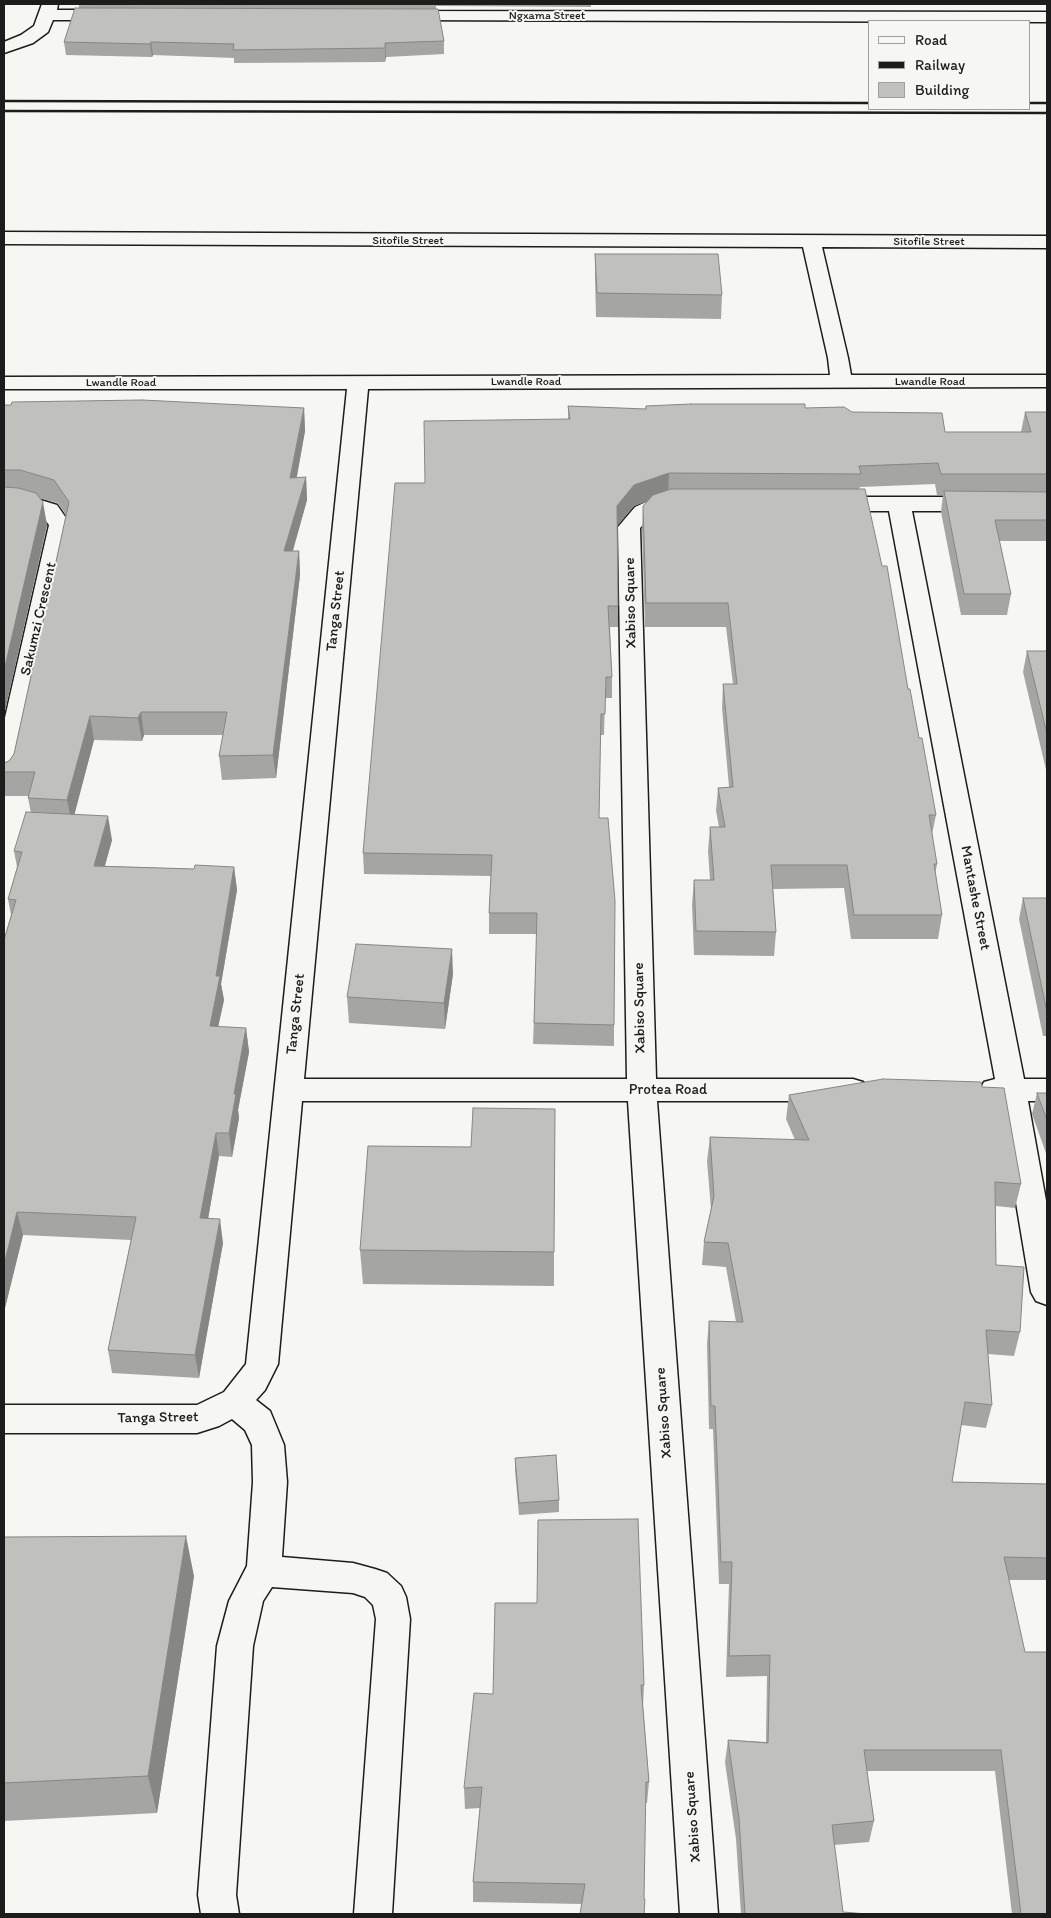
<!DOCTYPE html>
<html>
<head>
<meta charset="utf-8">
<style>
  body { margin:0 }
  #map { position:relative; width:1051px; height:1918px; overflow:hidden; background:#f6f6f2; font-family:Itim,sans-serif }
  canvas { display:block }
  .frame { position:absolute; inset:0; border:5px solid #1c1c1c; pointer-events:none }
  .legend { position:absolute; left:868px; top:20px; width:162px; height:90px; box-sizing:border-box; background:#f6f6f2; border:1px solid #9f9f9c; margin:0; padding:6px 9px; list-style:none; font-size:15px; color:#1c1c1c }
  .legend li { display:flex; align-items:center; gap:10px; height:25px }
  .legend b { width:25px; border:1px solid #9f9f9c }
</style>
</head>
<body>
<div id="map">
<canvas width="1051" height="1918"></canvas>
<div class="frame"></div>
<ul class="legend">
<li><b style="height:6px;background:#f6f6f2"></b>Road</li>
<li><b style="height:6px;background:#1c1c1c"></b>Railway</li>
<li><b style="height:14px;background:#c0c0bd"></b>Building</li>
</ul>
</div>
<script>
const c = document.querySelector('canvas').getContext('2d');
c.lineJoin = 'round';
const poly = rows => new Path2D(rows.map(r => 'M' + r).join(''));
function stroke(path, color, width, dash) { c.strokeStyle = color; c.lineWidth = width; c.lineCap = dash ? 'butt' : 'round'; c.setLineDash(dash || []); c.stroke(path); }
function paint(path, color) { c.fillStyle = color; c.fill(path, 'evenodd'); }
function drawText(font, color, halo, rows, align = 'center') {
  c.font = font + ' Itim,sans-serif'; c.lineWidth = 4; c.setLineDash([]); c.textBaseline = 'middle'; c.strokeStyle = halo; c.fillStyle = color; for (const [text, x, y, turn = 0] of rows) {
    c.save(); c.translate(x, y); c.rotate((+turn || 0) * Math.PI / 180); c.textAlign = isNaN(turn) ? turn : align; if (halo) c.strokeText(text, 0, 0); c.fillText(text, 0, 0); c.restore();
  }
}
const minor = poly([
  [42,4,58,4,57,10,111,10,117,11,120,15,117,19,111,20,53,20,48,32,33,43,4,53,4,42,21,35,34,26,42,4],
  [401,11,1047,12,1047,22,395,20,392,16,395,12,401,11],
  [4,232,1047,236,1047,248,822,247,848,358,851,375,1047,375,1047,387,368,389,304,1079,627,1079,618,527,635,507,646,502,678,496,686,498,689,503,686,508,660,513,651,517,640,528,656,1079,853,1079,863,1082,867,1090,863,1098,853,1101,657,1101,718,1914,680,1914,628,1101,302,1101,278,1364,265,1390,256,1400,270,1411,284,1445,287,1482,282,1557,353,1563,375,1569,387,1573,401,1586,406,1597,410,1619,392,1914,354,1914,376,1619,373,1605,365,1597,353,1593,272,1587,263,1601,253,1646,236,1895,239,1914,201,1914,198,1895,217,1646,229,1601,247,1566,253,1482,252,1445,245,1430,232,1419,219,1426,197,1433,4,1433,4,1405,197,1405,224,1392,246,1364,347,389,4,389,4,377,830,375,828,358,803,247,4,244,4,232],
  [4,495,24,495,57,505,71,525,17,777,13,783,4,786,4,722,49,525,41,515,22,509,4,509,4,495],
  [831,497,1047,497,1047,511,912,511,1024,1079,1047,1079,1047,1101,1028,1101,1047,1206,1047,1305,1036,1301,1031,1292,999,1101,984,1098,980,1090,984,1082,995,1079,889,511,831,511,823,509,820,504,823,499,831,497]
]);
stroke(minor, '#1c1c1c', 3);
paint(minor, '#f6f6f2');
stroke(poly([
  [4,101,870,103],
  [1030,103,1047,103],
  [4,111,1047,113]
]), '#1c1c1c', 2.5);
paint(poly([
  [79,4,591,4,591,7,436,6,436,9,79,8],
  [444,41,444,54,386,57,385,62,234,63,234,58,153,55,152,57,66,55,64,42],
  [595,254,722,295,721,319,596,317,595,278],
  [4,405,304,408,305,431,297,477,306,477,307,500,293,551,299,551,300,575,276,778,222,780,219,756,223,735,144,735,142,741,94,740,74,814,112,840,105,866,194,869,234,867,237,890,221,984,224,1000,218,1027,246,1028,249,1052,238,1110,239,1118,232,1157,219,1156,208,1219,223,1243,199,1378,112,1373,108,1350,131,1240,23,1235,4,1312,4,940,11,915,8,899,17,867,14,851,31,813,28,798,28,796,4,796,4,763,9,761,14,754,66,516,58,503,39,498,47,525,4,715],
  [568,406,645,409,646,406,805,408,852,412,945,432,1021,432,1025,412,1047,412,1047,541,999,541,1011,594,1007,615,961,615,941,512,943,495,937,495,935,484,860,487,859,489,908,689,936,815,932,834,937,864,935,875,942,915,938,939,851,939,844,888,773,889,776,932,774,956,694,955,692,904,694,880,710,880,708,851,710,827,719,827,716,811,718,788,729,787,722,708,723,684,733,684,726,627,645,627,642,529,643,506,647,501,634,506,617,526,618,606,618,627,610,627,612,677,612,698,605,698,604,735,600,735,599,818,614,1025,614,1046,533,1044,537,934,489,934,489,913,491,876,364,874,363,853,425,483,568,419],
  [1027,651,1047,651,1047,774,1023,672],
  [1023,898,1047,898,1047,1036,1043,1036,1019,919],
  [453,974,445,1029,349,1023,347,997],
  [982,1087,1021,1184,1015,1208,996,1206,996,1265,1020,1332,1014,1356,988,1354,992,1405,986,1428,961,1425,952,1482,1047,1484,1047,1580,1009,1580,1047,1914,1012,1914,995,1771,867,1771,874,1821,869,1842,834,1845,843,1912,867,1914,741,1914,736,1839,725,1762,728,1740,766,1742,767,1676,726,1677,729,1584,719,1584,713,1429,709,1429,707,1344,709,1321,736,1322,726,1267,702,1265,704,1242,711,1209,707,1161,710,1137,795,1140,786,1119,789,1095],
  [1037,1093,1047,1093,1047,1156,1032,1114],
  [471,1147,554,1252,554,1286,363,1284,360,1250],
  [515,1458,559,1500,559,1512,519,1515,515,1470],
  [4,1537,194,1576,157,1813,4,1821],
  [644,1685,643,1706,649,1782,647,1803,646,1803,582,1904,473,1902,473,1882,480,1808,465,1809,464,1788,493,1694]
]), '#a5a5a3');
paint(poly([
  [151,42,153,55,152,57,150,44],
  [385,43,386,57,385,62],
  [304,408,305,431,292,501,290,478],
  [669,473,668,494,634,506,616,527,617,506,634,485],
  [306,477,307,500,286,574,284,551],
  [43,502,47,525,4,715,4,671],
  [299,551,300,575,276,778,273,755],
  [141,712,144,735,142,741,138,718],
  [90,716,94,740,72,824,67,800],
  [108,816,112,840,98,890,94,866],
  [234,867,237,890,221,984,224,1000,213,1050,210,1026,216,976],
  [452,949,453,974,445,1029,444,1003],
  [246,1028,249,1052,238,1110,239,1118,232,1157,229,1133,234,1094],
  [216,1133,219,1156,204,1242,200,1218],
  [17,1212,23,1235,4,1312,4,1265],
  [220,1219,223,1243,199,1378,195,1355],
  [186,1536,194,1576,157,1813,148,1776]
]), '#868684');
const building = poly([
  [75,8,438,9,444,41,385,43,385,48,233,50,234,44,151,42,150,44,64,42,75,8],
  [595,254,718,254,722,295,597,293,595,254],
  [142,400,304,408,290,478,306,477,284,551,299,551,273,755,219,756,227,712,141,712,138,718,90,716,67,800,28,798,35,772,4,772,4,763,9,761,14,754,69,502,54,480,20,470,4,470,4,405,11,405,12,402,142,400],
  [691,404,805,404,805,408,844,407,852,412,942,413,945,432,1031,432,1025,412,1047,412,1047,474,941,474,938,463,859,466,861,474,669,473,634,485,617,506,618,606,608,606,612,677,606,677,605,714,601,714,599,818,608,818,615,901,614,1025,534,1023,537,913,489,913,492,855,363,853,395,483,425,483,424,421,570,419,568,406,646,409,646,406,691,404],
  [4,487,18,488,36,493,43,502,4,671,4,487],
  [671,489,865,489,882,566,887,566,908,689,910,689,919,738,922,738,936,815,929,815,937,864,934,864,942,915,854,915,847,865,771,865,776,932,696,931,694,880,714,880,710,827,725,827,718,788,733,787,723,684,737,684,728,603,646,603,643,506,653,495,671,489],
  [944,491,1047,492,1047,520,995,520,1011,594,964,594,944,491],
  [1027,651,1047,651,1047,734,1027,651],
  [26,812,108,816,94,866,194,869,195,865,234,867,216,976,220,976,210,1026,246,1028,234,1094,236,1094,229,1133,216,1133,200,1218,220,1219,195,1355,108,1350,136,1217,17,1212,4,1265,4,940,16,900,8,899,22,852,14,851,26,812],
  [1023,898,1047,898,1047,1012,1023,898],
  [356,944,452,949,444,1003,347,997,356,944],
  [883,1079,981,1082,982,1087,1004,1088,1021,1184,995,1182,996,1265,1024,1267,1020,1332,986,1330,992,1405,965,1402,952,1482,1047,1484,1047,1558,1004,1557,1025,1652,1047,1652,1047,1914,1021,1914,1001,1750,864,1750,874,1821,832,1825,843,1912,867,1914,745,1914,739,1818,728,1740,768,1743,770,1655,729,1656,732,1562,721,1562,715,1406,711,1406,709,1321,743,1322,728,1243,704,1242,714,1196,710,1137,809,1140,789,1095,883,1079],
  [1037,1093,1047,1093,1047,1120,1037,1093],
  [473,1108,555,1109,554,1252,360,1250,368,1146,471,1147,473,1108],
  [556,1455,559,1500,519,1503,515,1458,556,1455],
  [638,1519,644,1685,641,1685,649,1782,646,1782,644,1899,645,1899,644,1914,580,1914,585,1884,473,1882,482,1787,464,1788,474,1693,493,1694,495,1603,537,1603,538,1520,638,1519],
  [186,1536,148,1776,4,1783,4,1537,186,1536]
]);
paint(building, '#c0c0bd');
stroke(building, '#868684', 1);
drawText('12px', '#1c1c1c', '#f6f6f2', [
  ["Ngxama Street",547,16],
  ["Sitofile Street",408,241],
  ["Sitofile Street",929,242],
  ["Lwandle Road",526,382],
  ["Lwandle Road",930,382],
  ["Lwandle Road",121,383]
]);
drawText('15px', '#1c1c1c', '#f6f6f2', [
  ["Xabiso Square",631,603,-91],
  ["Tanga Street",336,611,-84],
  ["Sakumzi Crescent",39,619,-77],
  ["Mantashe Street",975,898,79],
  ["Xabiso Square",640,1008,-91],
  ["Tanga Street",296,1014,-84],
  ["Protea Road",668,1090],
  ["Xabiso Square",664,1413,-94],
  ["Tanga Street",158,1418,-1],
  ["Xabiso Square",693,1817,-94]
]);
</script>
</body>
</html>
